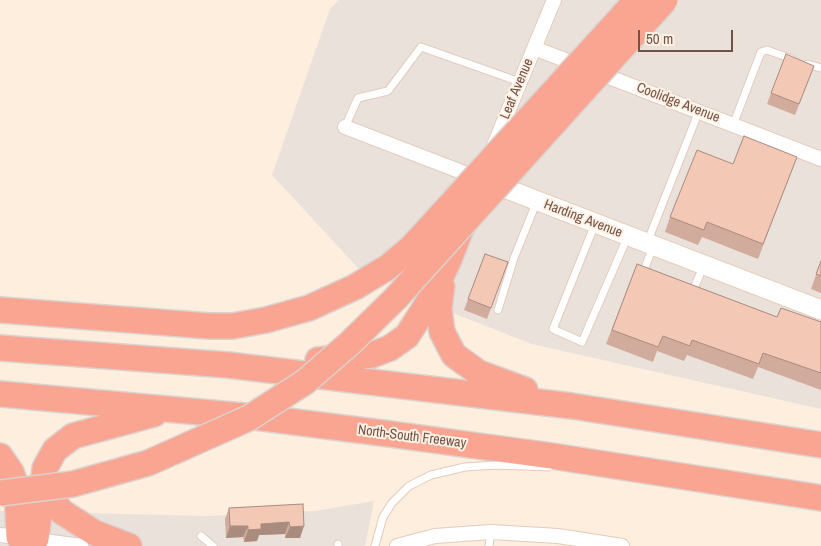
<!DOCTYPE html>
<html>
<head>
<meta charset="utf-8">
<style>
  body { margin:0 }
  #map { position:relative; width:821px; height:546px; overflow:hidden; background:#fdeede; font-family:"Archivo Narrow",sans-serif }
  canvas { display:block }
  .scale { position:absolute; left:638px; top:30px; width:95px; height:22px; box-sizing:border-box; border:2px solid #735246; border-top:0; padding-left:6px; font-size:15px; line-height:18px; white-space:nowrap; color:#735246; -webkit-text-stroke:4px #fff2e5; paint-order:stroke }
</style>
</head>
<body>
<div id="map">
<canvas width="821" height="546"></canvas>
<div class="scale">50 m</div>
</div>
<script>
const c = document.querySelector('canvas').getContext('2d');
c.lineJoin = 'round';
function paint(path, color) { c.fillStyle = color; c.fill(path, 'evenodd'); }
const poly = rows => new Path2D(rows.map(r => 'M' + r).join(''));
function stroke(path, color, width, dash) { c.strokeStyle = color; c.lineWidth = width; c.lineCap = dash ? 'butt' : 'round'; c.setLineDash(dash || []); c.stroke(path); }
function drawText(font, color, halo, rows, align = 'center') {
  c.font = font + ' "Archivo Narrow",sans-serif'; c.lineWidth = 4; c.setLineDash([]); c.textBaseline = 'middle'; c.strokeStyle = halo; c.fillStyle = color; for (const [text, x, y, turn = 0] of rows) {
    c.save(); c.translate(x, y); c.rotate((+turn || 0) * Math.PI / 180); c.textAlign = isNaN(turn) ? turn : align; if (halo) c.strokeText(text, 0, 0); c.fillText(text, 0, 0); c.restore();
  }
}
paint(poly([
  [339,0,821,0,821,409,532,344,430,304,415,233,359,269,272,175,330,9],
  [374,501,365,546,0,546,0,511,206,516,316,511]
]), '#eae1da');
const lane = poly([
  [807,64,821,68],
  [733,125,761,52,767,50,792,59],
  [345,127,358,98,388,91,421,47,520,82],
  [595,224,553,329,582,342,627,238],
  [647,243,699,111],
  [649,272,644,270,653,247],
  [689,288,693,290,704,265],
  [498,310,514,258,537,201],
  [201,536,213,546],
  [338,546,338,544],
  [375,546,383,517,392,503,409,486,431,475,465,467,496,465,549,467],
  [489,546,491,532]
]);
const street = poly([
  [534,48,821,159],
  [345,127,480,179],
  [492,150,554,0],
  [0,535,81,546],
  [397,546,435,536,491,532,558,536,622,546]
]);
const secondary = poly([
  [486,181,821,310]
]);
const highway = poly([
  [442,286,439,309,442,332,454,355,479,373,525,390],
  [0,310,209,326,233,326,266,320],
  [0,348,228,365,572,406,821,445],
  [318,360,372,355,390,348,407,336,428,303,448,262,463,224],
  [0,394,255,417,390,434,552,456,821,498],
  [0,456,11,472,17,488,19,537],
  [36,539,44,477],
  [129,546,95,533,62,512,53,501,46,486,44,477,45,468,55,450,73,436,154,414]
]);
stroke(lane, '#e3cbbd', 9);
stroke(street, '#e3cbbd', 16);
stroke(secondary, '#e8ccba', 21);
stroke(highway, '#dbd2cf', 28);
stroke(lane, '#fff', 7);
stroke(street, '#fff', 14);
stroke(secondary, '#fff', 19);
stroke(highway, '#faa592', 25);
const highwayBridge = poly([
  [266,320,309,308,355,287,388,267,412,247,637,0],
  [0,493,73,484,148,463,249,418,305,382,350,343,396,298,665,0]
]);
stroke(highwayBridge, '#dbd2cf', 28, []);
stroke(highwayBridge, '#faa592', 25);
paint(poly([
  [814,66,795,115,767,104,771,93],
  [797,157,758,259,702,237,698,245,665,232,670,217,733,164],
  [485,254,508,262,487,319,464,310],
  [821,261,821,293,811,289],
  [637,264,777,317,821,322,821,390,758,367,753,379,687,355,684,361,657,351,653,362,606,344],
  [303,504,300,538,285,538,285,534,259,535,257,541,244,542,243,537,226,538,225,519,229,508]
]), '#d1ac9c');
paint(poly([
  [289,522,285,534,259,535,257,541,244,542,248,530,261,524],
  [230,526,248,526,243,537,226,538],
  [304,526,300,538,285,538,290,527]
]), '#aa8c7f');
const building = poly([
  [786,54,814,66,799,104,771,93,786,54],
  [744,136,797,157,763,244,707,222,704,230,670,217,697,150,733,164,744,136],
  [485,254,508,262,491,308,468,299,485,254],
  [821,261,821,276,816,274,821,261],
  [637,264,777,317,781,308,821,322,821,373,763,353,759,364,692,340,690,346,663,336,658,347,612,330,637,264],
  [303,504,304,526,290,527,289,522,261,524,261,529,248,530,248,526,230,526,229,508,303,504]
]);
paint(building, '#f3c8b5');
stroke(building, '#aa8c7f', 1);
drawText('14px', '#735246', '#fff2e5', [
  ["Leaf Avenue",517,89,-67],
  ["Coolidge Avenue",678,103,21],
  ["Harding Avenue",583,219,21],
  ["North-South Freeway",412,437,7]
]);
</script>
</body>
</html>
